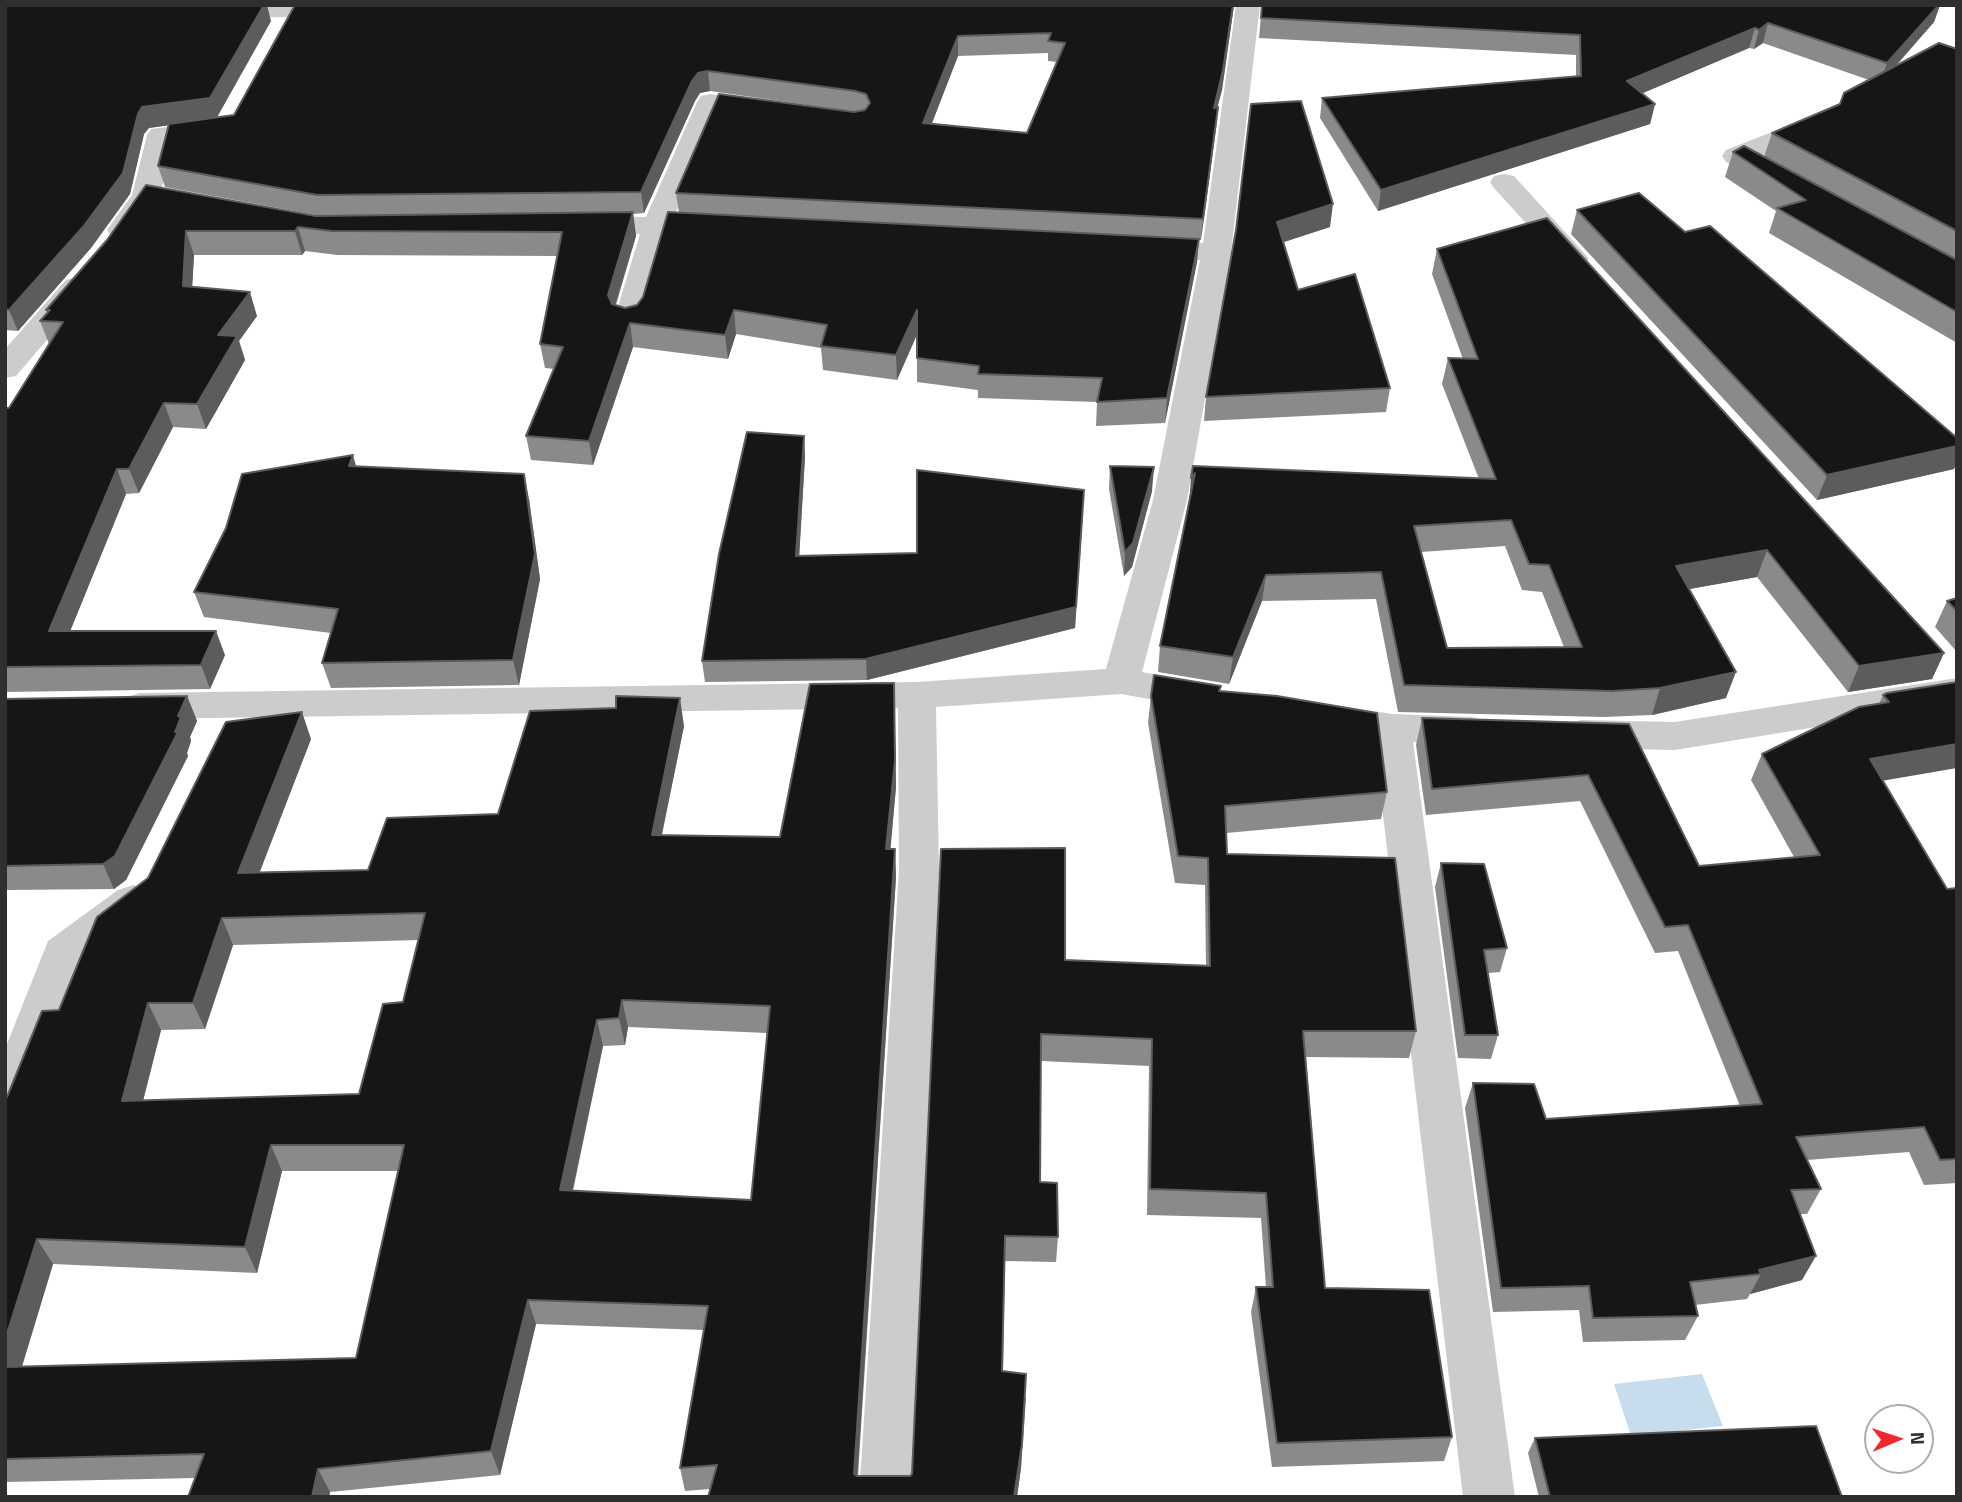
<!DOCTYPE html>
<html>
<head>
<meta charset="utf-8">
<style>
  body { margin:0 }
  #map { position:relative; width:1962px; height:1502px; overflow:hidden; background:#fff; font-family:"Titillium Web",sans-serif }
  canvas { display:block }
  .frame { position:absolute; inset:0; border:7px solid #2f2f2f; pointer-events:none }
  .north { position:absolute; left:1864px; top:1404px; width:70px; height:70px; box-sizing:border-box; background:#fff; border:2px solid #acacac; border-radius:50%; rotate:88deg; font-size:19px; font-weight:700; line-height:28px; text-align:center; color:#2f2f2f }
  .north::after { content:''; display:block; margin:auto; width:24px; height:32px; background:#f0272e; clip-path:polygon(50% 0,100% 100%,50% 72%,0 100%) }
</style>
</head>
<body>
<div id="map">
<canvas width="1962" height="1502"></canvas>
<div class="frame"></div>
<div class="north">N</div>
</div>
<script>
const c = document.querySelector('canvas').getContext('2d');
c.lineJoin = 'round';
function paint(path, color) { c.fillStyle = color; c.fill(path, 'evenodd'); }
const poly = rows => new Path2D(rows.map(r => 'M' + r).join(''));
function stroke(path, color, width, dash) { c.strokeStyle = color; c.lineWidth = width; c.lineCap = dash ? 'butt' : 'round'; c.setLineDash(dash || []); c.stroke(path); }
paint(poly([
  [1702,1374,1723,1426,1631,1436,1614,1384]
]), '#c7ddee');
paint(poly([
  [208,5,347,5,344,10,335,12,293,17,215,18,206,16,203,11,208,5],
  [1236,5,1260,5,1231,252,1187,500,1142,672,1218,687,1224,696,1218,705,1205,709,1121,694,936,707,939,871,911,1497,859,1497,899,871,898,708,140,719,127,715,121,706,127,697,140,693,917,682,1106,669,1153,500,1200,260,1145,258,1135,255,1130,249,1135,243,1145,240,1203,243,1236,5],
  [710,94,765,102,774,104,778,110,774,116,765,118,719,111,674,217,718,217,728,220,732,226,728,232,718,235,669,234,644,320,640,326,629,329,618,326,614,320,640,234,582,234,572,231,568,225,572,219,582,216,646,217,697,102,701,96,710,94],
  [1818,114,1828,116,1832,122,1828,128,1758,157,1778,168,1782,174,1778,180,1768,182,1758,180,1726,162,1722,156,1726,150,1818,114],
  [219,121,229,123,233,129,229,135,173,142,160,195,131,236,121,239,111,236,107,230,132,195,147,135,151,129,219,121],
  [1504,174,1514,176,1584,253,1589,259,1584,265,1574,268,1564,265,1494,188,1490,182,1494,176,1504,174],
  [77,277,88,280,92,286,88,292,16,376,5,378,5,349,66,280,77,277],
  [1957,678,1957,704,1675,750,1581,748,1567,744,1562,734,1567,724,1581,720,1675,722,1957,678],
  [1327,704,1392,714,1472,717,1485,721,1491,731,1485,741,1472,745,1413,742,1515,1497,1463,1497,1374,738,1314,726,1308,717,1314,708,1327,704],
  [133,885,148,890,154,901,148,912,81,963,28,1109,21,1122,5,1128,5,1049,48,941,118,890,133,885]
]), '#ccc');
paint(poly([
  [5,5,271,21,217,117,1234,5,1222,90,1217,108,1218,107,1216,128,1201,240,1199,240,1197,262,1165,423,1096,426,1097,402,978,398,978,390,917,382,917,335,897,380,823,370,821,348,736,334,728,359,633,347,593,465,531,460,526,436,554,369,545,368,540,344,558,256,337,255,305,251,302,255,194,255,192,286,257,316,239,341,245,360,206,429,173,427,139,493,126,494,70,631,225,655,210,689,5,692,5,408,9,408,49,344,40,321,47,313,46,310,107,240,321,216,165,187,158,166,168,125,149,128,144,134,130,194,91,248,18,331,5,330],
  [1048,53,1048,61,1057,62,1027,133,931,124,958,56],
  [710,91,856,112,676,193,679,213,643,297,637,305,625,308,616,305,636,236,633,214,644,213,695,101,700,93],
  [1262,5,1940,5,1934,22,1896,66,1957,49,1957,343,1769,233,1776,211,1725,177,1733,152,1764,157,1772,133,1840,104,1869,80,1763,43,1754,49,1749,48,1642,93,1655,104,1650,124,1378,211,1320,118,1322,98,1576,76,1576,55,1259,38],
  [1577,210,1685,232,1954,469,1817,500,1571,234],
  [1330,227,1283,242,1298,290,1390,388,1386,412,1204,421,1206,397,1236,230],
  [1437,249,1944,653,1932,679,1848,692,1757,577,1689,589,1726,698,1652,715,1604,717,1398,712,1376,599,1262,601,1229,684,1158,672,1160,646,1189,503,1479,479,1442,384,1448,358,1463,359,1432,274],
  [1505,546,1522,590,1542,592,1564,647,1447,648,1421,552],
  [804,436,805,457,799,556,917,553,1083,512,1075,628,867,680,705,682,702,661],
  [1110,466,1152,491,1132,567,1124,576,1109,489],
  [356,467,529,499,540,579,519,685,331,688,322,663,331,633,204,617,194,592,226,528],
  [1957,598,1957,652,1935,627,1947,601],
  [1957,682,1883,781,1947,889,1957,888,1957,1183,1924,1185,1909,1152,1807,1160,1821,1189,1807,1214,1800,1214,1802,1280,1750,1294,1747,1299,1695,1305,1698,1316,1685,1340,1583,1342,1579,1310,1493,1312,1465,1108,1473,1083,1546,1119,1740,1106,1678,951,1655,953,1580,801,1426,815,1416,745,1422,718,1629,724,1699,866,1794,857,1751,780,1762,754,1879,704,1883,695],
  [894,683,896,787,890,849,895,849,896,877,858,1476,910,1476,912,1474,941,849,1065,960,1206,965,1205,885,1175,883,1148,723,1151,696,1220,691,1387,792,1381,819,1226,833,1227,854,1416,1031,1409,1058,1306,1057,1325,1288,1452,1437,1444,1461,1272,1467,1251,1312,1256,1287,1266,1287,1261,1218,1147,1215,1149,1066,1041,1061,1040,1182,1058,1237,1056,1262,1005,1261,1003,1371,1026,1398,1021,1468,1017,1497,708,1497,710,1489,685,1491,680,1468,704,1330,536,1324,500,1475,330,1492,329,1497,188,1497,195,1478,5,1482,5,1098,7,1097,59,1010,148,878,311,739,259,872,368,870,498,814,684,726,662,835,780,837],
  [419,940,403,1002,359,1094,143,1101,161,1030,205,1029,233,945],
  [628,1027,767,1033,751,1200,573,1191,603,1046,625,1045],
  [282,1171,398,1171,356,1358,22,1367,53,1264,257,1273],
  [187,696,197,721,190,737,191,741,187,753,188,756,126,880,114,889,5,890,5,699],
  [1441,863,1507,948,1500,972,1488,973,1498,1035,1491,1059,1458,1058,1435,887],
  [1535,1438,1842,1497,1539,1497,1528,1453]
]), '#8a8a8a');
paint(poly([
  [264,5,267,5,271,21,216,119,149,128,144,134,130,194,91,248,18,331,9,310,142,107],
  [1233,5,1234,5,1222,90,1212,128,1214,108],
  [1939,5,1940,5,1934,22,1880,83,1887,63],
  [1768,23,1763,43,1754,49,1759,30],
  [1755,28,1749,48,1622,102,1627,81],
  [958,36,958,56,924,144,923,123],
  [708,71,710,91,700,93,695,101,644,213,641,192,692,81,698,73],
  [1655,104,1650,124,1378,211,1381,190],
  [1218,107,1216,128,1201,240,1203,219],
  [1333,204,1330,227,1275,245,1277,222],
  [633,212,636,236,611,319,608,295],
  [298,227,305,251,302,255,295,231],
  [186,231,194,255,191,309,183,286],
  [1199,239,1197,262,1165,423,1167,398],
  [250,292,257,316,239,341,245,360,206,429,197,404,218,335],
  [734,310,736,334,728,359,725,335],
  [917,310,917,334,897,380,896,355],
  [630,323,633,347,593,465,589,441],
  [164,403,173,427,139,493,129,469],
  [804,436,805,457,798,577,796,556],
  [1957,446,1957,463,1954,469,1817,500,1827,475],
  [353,455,360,480,349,466],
  [1154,467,1152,491,1132,567,1124,576,1125,552],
  [117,469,126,494,60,656,49,631],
  [1195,473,1189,504,1191,478],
  [524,474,529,499,540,579,519,685,513,660],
  [1083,512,1075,628,867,680,866,659],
  [1767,550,1757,577,1667,593,1676,566],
  [1266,575,1262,601,1229,684,1233,657],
  [216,631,225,655,210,689,201,665],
  [1944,653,1932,679,1848,692,1859,666],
  [1736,672,1726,698,1652,715,1660,688],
  [894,683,896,787,888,877,886,849],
  [187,696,197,721,190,737,191,741,187,753,188,756,126,880,114,889,103,864,175,732,178,716],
  [680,698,684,726,656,862,652,835],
  [302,712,311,739,249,900,238,873],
  [1957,744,1957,768,1858,785,1870,759],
  [895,849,896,877,856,1497,854,1474],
  [222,918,233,945,205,1029,193,1003],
  [622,1000,628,1027,625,1045,619,1018],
  [148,1003,161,1030,136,1128,122,1101],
  [597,1020,603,1046,567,1216,560,1190],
  [271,1145,282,1171,257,1273,245,1247],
  [37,1239,53,1264,14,1392,5,1380,5,1340],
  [1816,1256,1802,1280,1750,1294,1761,1274,1759,1270],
  [528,1300,536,1324,500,1475,491,1451],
  [1026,1374,1021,1468,1017,1497,1014,1497],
  [318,1469,330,1492,329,1497,312,1497]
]), '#5c5c5c');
const building = poly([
  [5,5,264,5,210,98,142,107,138,114,123,173,83,227,9,310,5,309,5,5],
  [295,5,1233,5,1223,70,1214,108,1218,107,1203,219,676,193,719,94,854,112,865,110,870,103,866,94,855,91,708,71,698,73,692,81,641,192,317,195,158,166,169,124,234,115,295,5],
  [1051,33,1048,41,1065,43,1027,133,923,123,958,36,1051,33],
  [1262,5,1939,5,1887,63,1768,23,1759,30,1755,28,1627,81,1655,104,1381,190,1322,98,1581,76,1580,35,1261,18,1262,5],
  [1939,43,1957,49,1957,231,1772,133,1840,104,1844,93,1939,43],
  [1301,101,1333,204,1277,222,1298,290,1355,274,1390,388,1206,397,1236,230,1251,104,1301,101],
  [1744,146,1957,260,1957,312,1777,208,1806,200,1733,152,1744,146],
  [146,185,316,216,633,212,608,295,612,304,625,308,637,305,643,297,668,212,1199,239,1167,398,1097,402,1102,378,978,374,979,366,917,358,917,310,896,355,821,346,827,325,734,310,725,335,630,323,589,441,526,436,563,347,540,344,562,232,331,231,298,227,295,231,186,231,183,286,250,292,218,335,237,336,197,404,164,403,129,469,117,469,49,631,216,631,201,665,5,667,5,408,9,408,63,322,40,321,50,310,46,310,107,240,146,185],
  [1639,193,1685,232,1710,226,1957,438,1957,446,1827,475,1577,210,1639,193],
  [1547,218,1944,653,1859,666,1767,550,1676,566,1736,672,1660,688,1612,691,1404,685,1381,572,1266,575,1233,657,1160,646,1195,473,1191,478,1193,466,1496,479,1448,358,1478,359,1437,249,1547,218],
  [1511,520,1529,564,1549,565,1582,647,1447,648,1414,526,1511,520],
  [747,432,804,436,796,556,917,553,917,470,1084,490,1076,607,866,659,702,661,719,554,747,432],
  [353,455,349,466,524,474,535,554,513,660,322,663,338,609,194,592,226,528,242,474,353,455],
  [1110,466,1154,467,1133,543,1125,552,1110,466],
  [1957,598,1957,611,1947,601,1957,598],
  [1154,675,1221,686,1219,691,1277,696,1377,713,1387,792,1225,806,1227,854,1395,858,1416,1031,1303,1031,1325,1288,1429,1290,1452,1437,1277,1443,1256,1287,1273,1287,1266,1193,1150,1189,1152,1039,1041,1034,1040,1182,1057,1183,1058,1237,1005,1236,1002,1371,1026,1374,1022,1444,1014,1497,708,1497,717,1465,680,1468,708,1306,528,1300,491,1451,318,1469,312,1497,188,1497,204,1454,5,1459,5,1367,356,1358,404,1145,271,1145,245,1247,37,1239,5,1340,5,1098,7,1097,42,1011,59,1010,97,917,148,878,226,722,302,712,238,873,368,870,387,818,498,814,530,711,616,708,616,696,680,698,652,835,780,837,810,684,894,683,895,760,886,849,895,849,854,1474,857,1476,910,1476,912,1474,941,849,1065,848,1065,960,1210,966,1208,858,1178,856,1151,696,1154,675],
  [425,913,403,1002,383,1004,359,1094,122,1101,148,1003,193,1003,222,918,425,913],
  [622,1000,770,1006,751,1200,560,1190,597,1020,619,1018,622,1000],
  [1957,682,1957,744,1870,759,1947,889,1957,888,1957,1159,1940,1160,1924,1127,1796,1137,1821,1189,1791,1190,1816,1256,1759,1270,1761,1274,1690,1282,1698,1316,1593,1318,1589,1286,1501,1288,1473,1083,1534,1084,1546,1119,1762,1104,1688,925,1665,927,1588,775,1432,789,1422,718,1629,724,1699,866,1820,855,1762,754,1859,707,1889,702,1883,695,1887,693,1957,682],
  [187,696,178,716,181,717,175,732,178,732,115,856,103,864,5,866,5,699,187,696],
  [1441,863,1484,864,1507,948,1484,950,1498,1035,1465,1035,1441,863],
  [1816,1426,1842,1497,1550,1497,1535,1438,1816,1426]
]);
paint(building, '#161616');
stroke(building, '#5c5c5c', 2);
</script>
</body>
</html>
